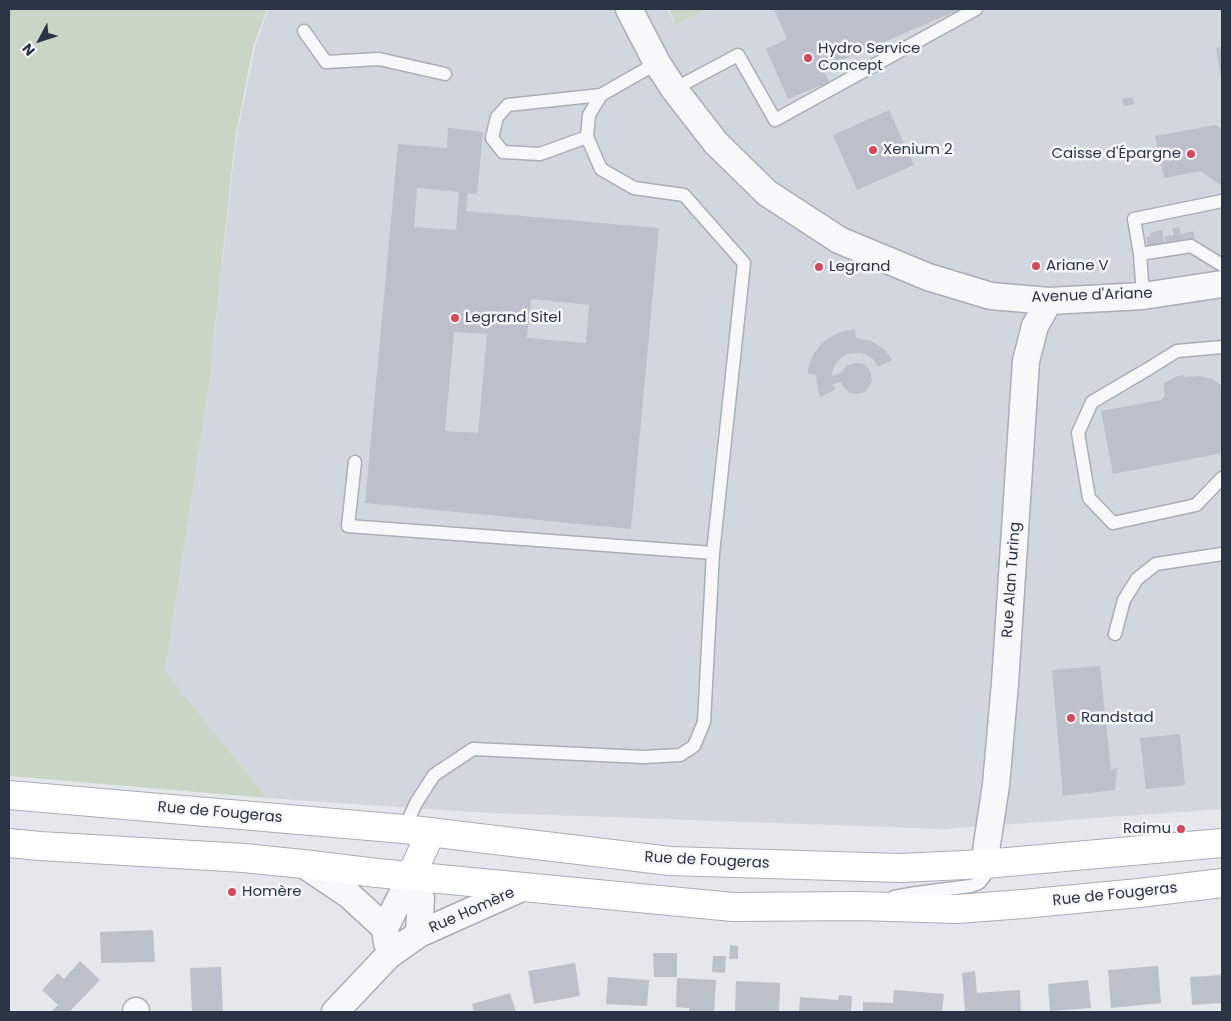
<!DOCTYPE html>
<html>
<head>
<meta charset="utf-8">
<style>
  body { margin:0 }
  #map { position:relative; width:1231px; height:1021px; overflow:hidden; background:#e4e7ec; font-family:Poppins,sans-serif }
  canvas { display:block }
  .frame { position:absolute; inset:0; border:10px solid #2b3445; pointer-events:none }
  .north { position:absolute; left:15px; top:15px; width:50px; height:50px; -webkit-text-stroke:4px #f4f6f9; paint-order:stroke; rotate:230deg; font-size:14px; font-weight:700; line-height:20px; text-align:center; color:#2b3445 }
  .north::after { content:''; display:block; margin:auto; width:18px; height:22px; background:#2b3445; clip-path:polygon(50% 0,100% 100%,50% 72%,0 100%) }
</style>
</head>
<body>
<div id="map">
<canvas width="1231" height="1021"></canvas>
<div class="frame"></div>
<div class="north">N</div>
</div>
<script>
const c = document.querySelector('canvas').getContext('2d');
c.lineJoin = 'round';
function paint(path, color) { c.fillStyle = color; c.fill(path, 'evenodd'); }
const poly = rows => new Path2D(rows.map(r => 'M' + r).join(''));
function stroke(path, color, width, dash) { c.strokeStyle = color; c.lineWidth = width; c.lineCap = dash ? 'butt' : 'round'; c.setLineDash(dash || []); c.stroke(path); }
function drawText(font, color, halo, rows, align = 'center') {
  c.font = font + ' Poppins,sans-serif'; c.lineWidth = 5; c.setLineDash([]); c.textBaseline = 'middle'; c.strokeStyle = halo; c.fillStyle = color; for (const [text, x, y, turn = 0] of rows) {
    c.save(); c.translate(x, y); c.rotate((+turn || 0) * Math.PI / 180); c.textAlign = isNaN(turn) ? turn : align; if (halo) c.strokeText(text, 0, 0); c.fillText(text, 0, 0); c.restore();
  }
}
paint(poly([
  [268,9,667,9,675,24,709,9,1222,9,1222,809,943,829,470,812,267,798,165,673,209,385,236,139,255,47]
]), '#d2d6de');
paint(poly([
  [9,9,267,9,253,48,235,139,209,385,165,672,267,798,9,776],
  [669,9,709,9,675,24]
]), '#c9d6c5');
paint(poly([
  [774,9,961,9,823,68,829,82,788,99,766,49,787,39],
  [1222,47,1222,79,1221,79,1216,48],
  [1133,97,1134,104,1124,106,1122,99],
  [889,110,914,165,857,190,833,135],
  [1215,125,1222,129,1222,186,1200,171,1164,178,1155,136],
  [448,128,483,132,477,194,468,193,466,211,659,228,631,529,365,503,398,144,447,148],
  [417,188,459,192,456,230,414,227],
  [531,299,589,305,586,343,527,338],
  [454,332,487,334,478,433,445,431],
  [1179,227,1181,234,1193,231,1195,239,1166,245,1165,236,1174,235,1172,228],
  [1162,230,1165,245,1148,248,1146,237,1151,236,1150,233],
  [814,260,827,266,823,273,811,267],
  [1030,261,1043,263,1042,270,1030,268],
  [855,329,856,338,871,341,878,345,885,350,892,360,878,367,873,359,867,355,860,353,848,354,842,357,836,363,833,369,832,376,841,373,844,369,848,365,855,363,859,363,864,364,869,369,871,375,872,382,868,388,865,392,858,394,850,393,843,387,841,382,833,384,835,390,820,397,817,385,816,375,808,374,808,368,813,355,822,343,834,335,841,332],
  [1184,375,1184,377,1200,376,1212,379,1222,386,1222,453,1113,474,1101,411,1161,400,1165,396,1163,384,1175,377],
  [1100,666,1111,770,1117,768,1115,790,1063,796,1052,670],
  [1180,734,1185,785,1146,789,1140,738],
  [153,930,155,962,101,963,100,932],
  [730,945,738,946,738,959,729,959],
  [653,953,677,953,677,977,654,977],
  [713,956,726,956,725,973,712,972],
  [80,961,100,980,69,1012,51,1012,58,1005,42,990,58,973,64,979],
  [575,963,580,996,534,1004,528,971],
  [1158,966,1161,1003,1111,1008,1108,970],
  [221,967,223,1012,192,1012,190,968],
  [975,971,977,993,1020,990,1021,1012,965,1012,962,973],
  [1222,975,1222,1003,1192,1005,1190,977],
  [608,977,649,980,647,1006,606,1004],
  [677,978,716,980,714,1012,689,1011,689,1008,676,1007],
  [1088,980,1091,1008,1050,1011,1048,984],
  [736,981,780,983,779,1012,735,1012],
  [894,990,944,994,942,1012,863,1012,863,1002,893,1003],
  [510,993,516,1012,474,1012,472,1004],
  [839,995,852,996,851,1012,799,1012,800,997,838,1000]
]), '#bbc0ca');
const service = poly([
  [304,31,326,62,379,59,445,74],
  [674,89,738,55,775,120,976,9],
  [587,137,540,154,503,152,492,138,497,117,508,105,601,95],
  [1140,254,1191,246,1222,265],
  [1143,296,1140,254,1134,219,1222,201],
  [1222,347,1177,351,1148,369,1092,402,1078,433,1089,498,1113,523,1196,505,1222,478],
  [355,462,348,526,713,553],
  [1115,634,1124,600,1137,579,1156,564,1222,554],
  [404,829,416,803,434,775,473,749,644,757,680,755,694,746,704,722,713,553,744,263,684,195,634,188,601,169,587,137,589,115,601,95,657,63],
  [894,897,916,893,971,886,979,883,984,877,985,864]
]);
const minor = poly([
  [629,9,657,63,674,89,716,143,767,193,839,240,928,277,991,296,1049,301,1143,296,1222,284],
  [303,864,349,895,385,928],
  [985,864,987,844,996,785,1005,683,1026,361,1035,326,1049,301],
  [411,876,421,898,419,934],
  [387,943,385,928,411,876],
  [136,1012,136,1011],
  [335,1012,388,956,419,934,524,887]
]);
const secondary = poly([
  [9,795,404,829,670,861,900,868,985,864,1222,843],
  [9,843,40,846,244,858,303,864,377,873,733,907,858,906,957,909,1023,904,1139,893,1222,883],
  [411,876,431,832]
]);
stroke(service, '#a9aeb7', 15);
stroke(minor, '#a9aeb7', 29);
stroke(secondary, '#a9aeb7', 30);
stroke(service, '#f7f8fa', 12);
stroke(minor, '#f7f8fa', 26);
stroke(secondary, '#fff', 28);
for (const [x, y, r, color] of [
  [808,58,5,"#d1495b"],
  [873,150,5,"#d1495b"],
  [1191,154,5,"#d1495b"],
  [1036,266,5,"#d1495b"],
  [819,267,5,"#d1495b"],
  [455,318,5,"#d1495b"],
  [1071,718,5,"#d1495b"],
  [1181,829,5,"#d1495b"],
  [232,892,5,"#d1495b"]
]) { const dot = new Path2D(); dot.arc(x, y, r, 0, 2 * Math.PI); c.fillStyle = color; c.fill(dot); stroke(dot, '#f4f6f9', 2); }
drawText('15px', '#2b3445', '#f4f6f9', [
  ["Hydro Service",818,49],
  ["Concept",818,66],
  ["Xenium 2",883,150],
  ["Caisse d'Épargne",1181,154,"right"],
  ["Ariane V",1046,266],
  ["Legrand",829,267],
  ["Legrand Sitel",465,318],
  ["Randstad",1081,718],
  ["Raimu",1171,829,"right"],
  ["Homère",242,892]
], 'left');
drawText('15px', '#2b3445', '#f4f6f9', [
  ["Avenue d'Ariane",1092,296,-2],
  ["Rue Alan Turing",1012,580,-86],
  ["Rue de Fougeras",220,813,5],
  ["Rue de Fougeras",707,861,3],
  ["Rue de Fougeras",1115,895,-6],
  ["Rue Homère",472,911,-24]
]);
</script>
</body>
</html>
